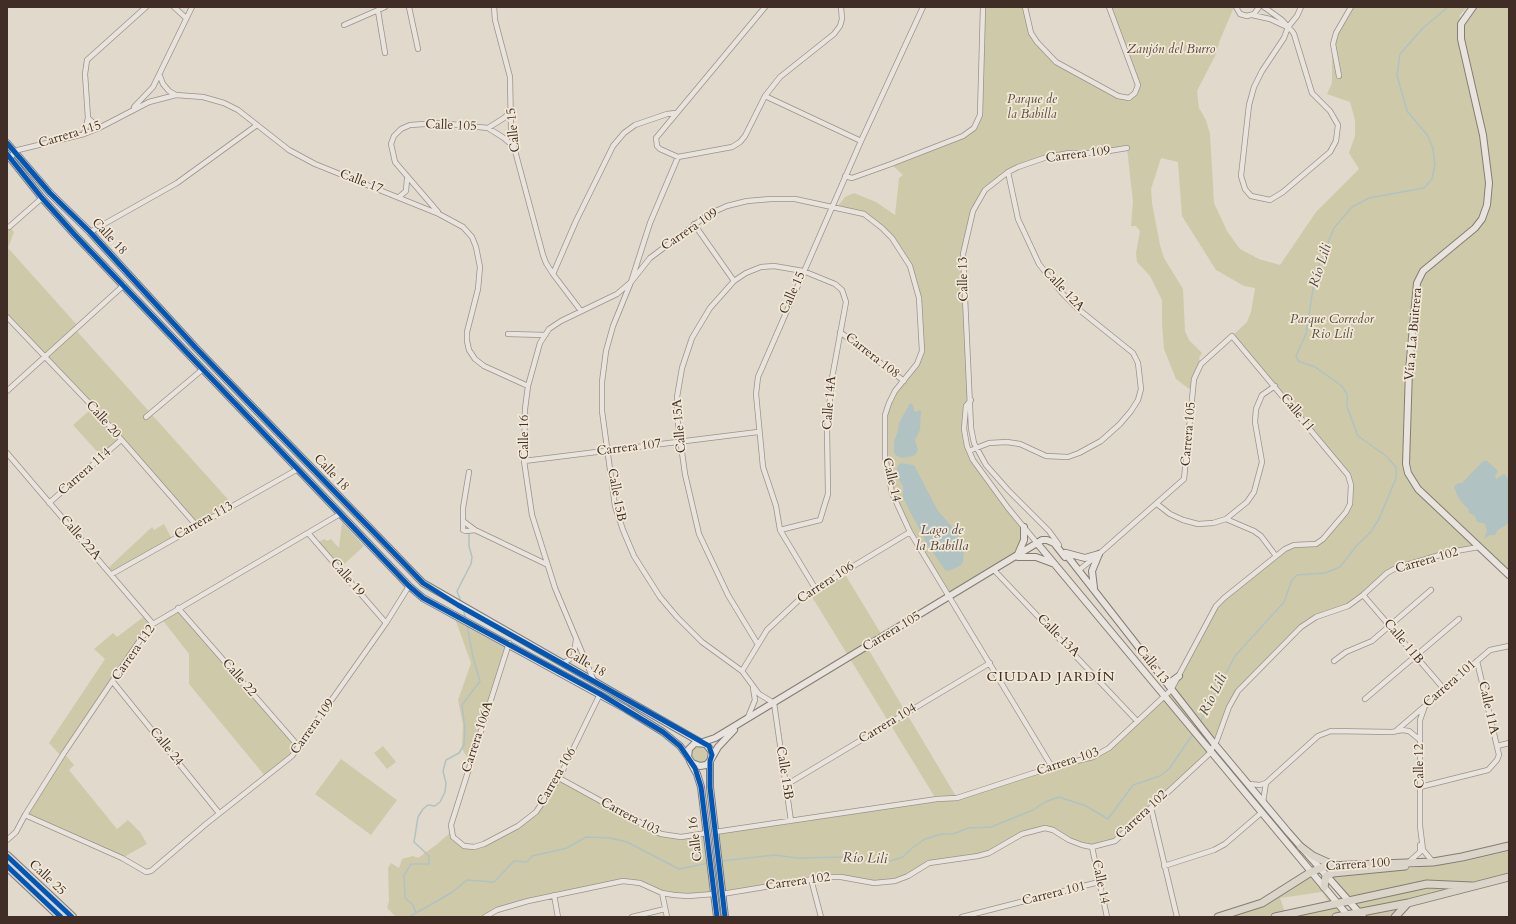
<!DOCTYPE html>
<html>
<head>
<meta charset="utf-8">
<style>
  body { margin:0 }
  #map { position:relative; width:1516px; height:924px; overflow:hidden; background:#e1d9cb; font-family:Cardo,serif }
  canvas { display:block }
  .frame { position:absolute; inset:0; border:8px solid #402d26; pointer-events:none }
</style>
</head>
<body>
<div id="map">
<canvas width="1516" height="924"></canvas>
<div class="frame"></div>
</div>
<script>
const c = document.querySelector('canvas').getContext('2d');
c.lineJoin = 'round';
function paint(path, color) { c.fillStyle = color; c.fill(path, 'evenodd'); }
const poly = rows => new Path2D(rows.map(r => 'M' + r).join(''));
function stroke(path, color, width, dash) { c.strokeStyle = color; c.lineWidth = width; c.lineCap = dash ? 'butt' : 'round'; c.setLineDash(dash || []); c.stroke(path); }
function drawText(font, color, halo, rows, align = 'center') {
  c.font = font + ' Cardo,serif'; c.lineWidth = 3.5; c.setLineDash([]); c.textBaseline = 'middle'; c.strokeStyle = halo; c.fillStyle = color; for (const [text, x, y, turn = 0] of rows) {
    c.save(); c.translate(x, y); c.rotate((+turn || 0) * Math.PI / 180); c.textAlign = isNaN(turn) ? turn : align; if (halo) c.strokeText(text, 0, 0); c.fillText(text, 0, 0); c.restore();
  }
}
paint(poly([
  [983,7,1025,7,1031,33,1056,62,1118,96,1129,98,1135,93,1138,85,1109,7,1234,7,1220,40,1215,56,1197,91,1199,108,1206,120,1210,134,1214,203,1227,231,1240,249,1259,259,1280,265,1316,212,1359,169,1349,153,1355,136,1355,120,1350,102,1327,94,1332,83,1332,41,1351,7,1467,7,1459,16,1463,19,1473,7,1509,7,1509,575,1479,547,1450,552,1396,568,1348,606,1307,622,1238,691,1211,752,1123,835,1106,844,1082,845,1053,830,1034,830,989,853,929,863,908,876,885,883,841,877,722,894,715,832,936,799,809,592,843,571,883,637,867,647,957,798,1093,757,1109,748,1165,697,1216,606,1294,545,1316,544,1346,512,1352,494,1348,475,1232,336,1247,322,1251,312,1255,288,1244,286,1216,270,1182,216,1178,162,1161,158,1151,189,1152,203,1160,245,1164,258,1183,289,1185,331,1189,340,1202,353,1199,358,1201,364,1193,392,1176,379,1164,349,1162,324,1162,300,1150,276,1137,262,1136,253,1140,231,1136,226,1131,226,1133,202,1127,148,1069,153,1018,167,985,190,973,211,963,254,971,400,964,416,969,451,1024,527,1019,553,949,597,902,518,889,483,884,429,889,403,917,364,922,351,916,283,902,252,872,218,837,207,845,197,854,193,876,202,895,215,899,178,903,175,891,164,963,136,974,128,980,115],
  [7,224,14,232,8,248,78,326,75,329,233,505,196,525,121,440,102,457,73,425,92,408,7,317],
  [342,522,364,546,341,567,318,542,325,539,327,541,331,539,339,548],
  [164,524,172,539,112,574,107,569,152,527,154,530],
  [178,608,300,748,265,776,189,684,189,654,161,618],
  [453,613,509,643,471,763,462,749,463,724,458,700,471,663],
  [146,615,153,624,64,753,74,765,69,770,117,829,128,820,140,832,147,844,122,858,25,815,62,757,49,743,105,659,94,649,113,633,117,637],
  [700,742,712,751,706,765,692,763,689,749],
  [383,746,396,762,387,769,374,753],
  [341,759,397,800,371,835,315,794],
  [559,778,661,834,671,837,707,833,714,894,674,895,632,881,528,901,485,917,396,917,387,908,389,901,388,868,391,863,399,868,402,859,413,856,418,858,436,845,451,832,458,842,474,847,527,820],
  [1509,851,1509,877,1408,903,1395,917,1363,917,1328,878,1462,862],
  [1311,872,1349,917,1218,917,1251,908],
  [1322,892,1329,902,1285,912,1280,898]
]), '#cecaa9');
paint(poly([
  [910,403,913,405,914,411,917,412,919,410,921,411,920,430,915,440,918,450,914,456,903,458,897,456,894,453,894,441,898,431,899,423],
  [1483,461,1487,461,1498,471,1495,476,1496,479,1504,474,1509,479,1509,523,1498,530,1495,535,1490,535,1484,539,1487,531,1485,524,1477,522,1475,516,1469,513,1468,508,1464,505,1458,497,1454,487,1458,483,1462,483],
  [900,463,914,465,938,511,956,531,964,550,963,562,960,566,949,571,945,570,927,544,903,498,903,486,896,475,897,468]
]), '#b1c2c2');
stroke(poly([
  [461,602,457,591,471,564,472,557,469,546,469,533],
  [463,608,466,620],
  [1200,722,1235,656,1284,602,1292,580,1297,575,1325,573,1340,567,1357,545,1370,533,1379,519,1396,478,1396,467,1385,455,1358,436,1347,407,1347,394,1342,386,1315,367,1298,361,1296,356,1306,334,1315,276,1334,228,1352,207,1369,198,1424,188,1432,179,1435,164,1433,149,1428,136,1407,111,1397,75,1400,54,1423,28,1448,7],
  [721,861,775,855,797,858,843,857,869,862,890,861,903,857,912,848,925,839,941,834,953,834,968,828,991,827,1033,810,1045,802,1059,797,1086,806,1108,819,1133,785,1160,776,1169,769,1193,734],
  [416,913,413,905,405,898,404,875,411,864,429,864,429,856,414,842,418,817,423,809,428,805,435,806,440,802,445,792,446,783,443,771,446,760,459,753,464,745,465,729,462,705,480,681,473,657,467,625],
  [409,917,451,893,467,880,494,882,514,861,527,862,532,856,567,848,586,837,610,838,627,842,679,869,709,863]
]), '#b1c2c2', 1.5);
const street = poly([
  [174,7,186,18],
  [409,7,418,49],
  [494,7,495,20,510,77,511,130,514,147,543,255,546,263,553,274,581,311],
  [765,7,656,138,657,146,660,149,678,157,732,147,740,142,745,136,765,96,780,77,834,34,840,26,842,19,841,7],
  [1025,7,1031,33,1037,42,1056,62,1118,96,1129,98,1135,93,1138,85,1109,7],
  [1236,7,1240,14,1247,16,1254,14,1259,7],
  [1264,7,1282,20,1288,27,1292,31,1294,34,1312,93,1330,111,1338,125,1336,141,1330,152,1283,192,1270,200,1251,196,1245,189,1241,176,1249,105,1254,87,1262,71,1284,38,1288,27,1297,16,1301,7],
  [378,11,385,53],
  [1252,15,1270,19,1285,26],
  [344,25,385,7],
  [160,76,163,84,169,91,176,95,203,97,224,103,238,110,289,150,315,164,439,214,463,227,472,237,476,247,480,267,478,289,467,332,467,341,469,350,475,359,484,366,528,386],
  [1339,76,1333,44,1336,33,1351,7],
  [765,96,861,141],
  [134,107,153,87,192,7],
  [88,118,99,128],
  [488,128,504,118,511,111],
  [84,134,88,118,85,74,87,60,146,7],
  [678,157,650,223,631,282,613,326,606,351,602,382,602,411,615,506,623,530,634,556,660,597,677,617,702,642,742,671,759,694,774,703,791,821],
  [9,158,18,150,84,134,99,128,149,102,176,95],
  [845,176,852,178,891,164,963,136,974,128,980,115,983,7],
  [399,197,406,191,407,179],
  [438,212,395,162,391,144,394,136,401,129,410,125,439,123,488,128,504,138,514,147],
  [694,224,734,281],
  [9,227,42,198],
  [90,232,177,183,257,125],
  [553,274,576,221,613,146,624,133,635,125,667,114,676,113],
  [7,317,93,407,196,525],
  [840,332,904,381],
  [508,334,545,335],
  [7,391,124,285],
  [971,400,966,406,964,429,967,446,973,460,1008,508,1037,543],
  [146,417,203,369],
  [969,451,989,443,1007,442,1020,444,1046,456,1068,457,1079,453,1101,441,1120,424,1131,411,1138,400,1141,389,1138,363,1133,353,1077,308,1062,293,1039,264,1018,219,1008,172],
  [7,453,153,624],
  [524,461,758,432],
  [469,472,463,508,463,530,466,531,475,530],
  [49,503,121,440],
  [1157,504,1170,514,1183,520,1198,524,1213,523,1226,519,1247,502,1254,492,1262,462,1255,422,1256,409,1262,395,1275,386],
  [1226,519,1254,531,1261,536,1276,556],
  [463,521,475,530,546,564],
  [308,533,386,623],
  [1059,545,1049,531,1008,490,986,465,974,443,971,428,963,254,973,211,985,190,1008,172,1018,167,1044,158,1069,153,1096,153,1127,148],
  [994,570,1137,721],
  [112,574,298,469],
  [815,588,780,530,776,506,763,467,756,394,758,377,861,141,923,7],
  [1363,595,1444,689],
  [178,608,300,748],
  [509,643,451,825,453,837,464,846,474,847,484,844,518,826,536,812,559,778,600,694],
  [757,643,728,595,699,534,685,474,677,416,677,397,682,368,692,338,710,308,734,281,746,273,761,267,774,266,803,271,835,284,842,290,846,302,832,378,827,429,828,494,820,520,780,530],
  [1334,661,1346,652,1372,641,1431,590],
  [564,663,574,656,576,639],
  [742,671,767,630,802,597,910,532],
  [594,681,555,588,532,515,524,461,525,409,528,386,540,343,549,329,561,321,617,294,631,282,650,258,709,214,727,206,747,201,771,199,795,199,864,214,882,228,892,238,910,266,919,298,922,351,917,364,895,391,889,403,885,415,885,457,892,493,910,532,1052,767],
  [113,682,219,813],
  [1365,699,1459,619],
  [1425,706,1420,720,1420,826,1423,850,1433,862],
  [748,717,755,700,753,688],
  [1397,730,1490,650,1509,646],
  [1497,746,1509,743],
  [559,778,661,834,681,837,707,833],
  [1249,784,1260,785,1266,783,1318,736,1331,731,1392,732,1402,730,1409,731,1420,740],
  [786,785,990,663],
  [1420,787,1488,770,1497,760,1499,755,1477,661],
  [1263,802,1266,783],
  [1151,808,1177,917],
  [25,815,122,858,146,872,151,871,206,824,292,756,386,623,409,586],
  [715,832,937,799,957,798,1052,767,1093,757,1109,748,1171,690,1216,606,1224,598,1285,549,1294,545,1316,544,1323,539,1346,512,1350,504,1351,485,1348,475,1232,336,1201,364,1194,379,1184,479,1099,554,1079,570],
  [7,840,16,832,25,815,64,753,140,640,153,624,340,514],
  [1092,847,1107,917],
  [1410,861,1420,852,1420,845],
  [1164,866,1214,850,1225,844,1261,813],
  [811,879,821,917],
  [662,893,667,917],
  [722,894,825,877,841,877,874,883,895,881,908,876,929,863,978,856,989,853,1022,834,1045,828,1053,830,1069,840,1082,845,1092,847,1115,841,1209,754,1217,740,1229,707,1238,691,1301,627,1316,617,1348,606,1363,595,1387,573,1396,568,1450,552,1479,547],
  [554,895,558,917],
  [485,917,497,910,528,901,623,881,640,883,662,893,674,895,688,896,714,894],
  [632,917,665,909],
  [962,917,1099,882]
]);
const secondary = poly([
  [1473,7,1461,24,1461,39,1483,135,1489,183,1487,205,1482,219,1475,228,1423,271,1417,283,1409,370,1406,464,1408,473,1418,489,1509,575],
  [7,143,50,193,90,232,196,348,423,583,700,742],
  [7,154,42,198,75,235,409,586,423,598,626,709,663,732,680,746,688,757],
  [1037,543,1349,917],
  [1065,553,1212,741,1288,832,1363,917],
  [1066,553,1085,558,1099,554],
  [1018,554,1024,540,1024,527],
  [1018,557,1036,557,1052,563],
  [1094,588,1092,571,1099,554],
  [1163,680,1171,682,1179,676],
  [703,742,715,738,1042,540,1047,540,1054,543,1065,557],
  [711,758,712,752,706,744,695,743,689,749,688,757,692,763,700,766,706,765,710,761,718,747,734,730],
  [690,761,697,774,701,787,717,917],
  [710,761,710,787,725,917]
]);
const primary = poly([
  [1301,847,1313,856,1333,865],
  [1324,887,1326,876,1333,873,1405,866],
  [1218,917,1262,903,1311,872,1326,866,1433,862,1462,857,1509,846],
  [1275,917,1427,884,1472,886],
  [1336,917,1408,903,1509,877],
  [1395,917,1407,904]
]);
const highway = poly([
  [7,856,72,917],
  [7,866,61,917]
]);
stroke(street, '#9b938b', 6);
stroke(secondary, '#847d75', 8);
stroke(primary, '#847d75', 9);
stroke(highway, '#847d75', 10);
stroke(street, '#e8e3dc', 4.5);
stroke(secondary, '#e8e3dc', 6);
stroke(primary, '#dbd4c8', 7);
stroke(highway, '#dbd4c8', 8);
stroke(poly([
  [7,143,50,193,90,232,196,348,423,583,458,605,709,746,712,755,710,761,710,787,725,917],
  [7,154,42,198,75,235,409,586,423,598,600,694,663,732,680,746,695,768,701,787,717,917],
  [7,856,72,917],
  [7,866,61,917]
]), '#0057b8', 5);
drawText('italic 13px', '#594a3b', '#f1e8d7', [
  ["Zanjón del Burro",1171,50],
  ["Parque de",1032,100],
  ["la Babilla",1032,115],
  ["Parque Corredor",1332,320],
  ["Rio Lili",1332,335]
]);
drawText('13px', '#402d26', '#f1e8d7', [
  ["Calle 105",451,126,2],
  ["Calle 15",514,130,-96],
  ["Carrera 115",70,135,-17],
  ["Carrera 109",1078,155,-7],
  ["Calle 17",361,182,21],
  ["Carrera 109",690,230,-34],
  ["Calle 18",109,237,47],
  ["Calle 13",964,279,-91],
  ["Calle 12A",1063,290,47],
  ["Calle 15",793,293,-66],
  ["Vía a La Buitrera",1414,334,-85],
  ["Carrera 108",872,356,38],
  ["Calle 14A",830,403,-85],
  ["Calle 11",1297,413,50],
  ["Calle 20",103,420,48],
  ["Calle 15A",680,426,-95],
  ["Carrera 105",1189,434,-85],
  ["Calle 16",525,437,-90],
  ["Carrera 107",629,448,-7],
  ["Carrera 114",85,472,-41],
  ["Calle 18",331,473,47],
  ["Calle 14",891,480,77],
  ["Calle 15B",616,495,79],
  ["Carrera 113",204,521,-29],
  ["Calle 22A",80,538,49],
  ["Carrera 102",1427,561,-16],
  ["Calle 19",347,578,49],
  ["Carrera 106",826,583,-33],
  ["Carrera 105",892,632,-31],
  ["Calle 13A",1058,636,45],
  ["Calle 11B",1403,642,50],
  ["Carrera 112",134,653,-55],
  ["Calle 18",585,663,30],
  ["Calle 13",1152,665,52],
  ["Calle 22",239,678,49],
  ["Carrera 101",1450,684,-41],
  ["Calle 11A",1488,708,77],
  ["Carrera 104",888,724,-31],
  ["Carrera 109",313,727,-54],
  ["Carrera 106A",478,737,-72],
  ["Calle 24",166,747,51],
  ["Carrera 103",1068,762,-18],
  ["Calle 12",1420,766,-91],
  ["Calle 15B",784,773,81],
  ["Carrera 106",557,777,-60],
  ["Carrera 102",1142,815,-43],
  ["Carrera 103",630,817,28],
  ["Calle 16",696,839,-97],
  ["Carrera 100",1358,865,-4],
  ["Calle 25",47,878,43],
  ["Carrera 102",798,882,-8],
  ["Calle 14",1100,882,78],
  ["Carrera 101",1054,894,-14]
]);
drawText('italic 14px', '#534944', '#f1e8d7', [
  ["Río Lili",1321,266,-72],
  ["Lago de",942,531],
  ["la Babilla",942,547],
  ["Río Lili",1214,695,-63],
  ["Río Lili",865,859,2]
]);
c.letterSpacing = '1px';
drawText('14px', '#402d26', '#f1e8d7', [
  ["CIUDAD JARDÍN",1051,678]
]);
c.letterSpacing = '0px';
</script>
</body>
</html>
